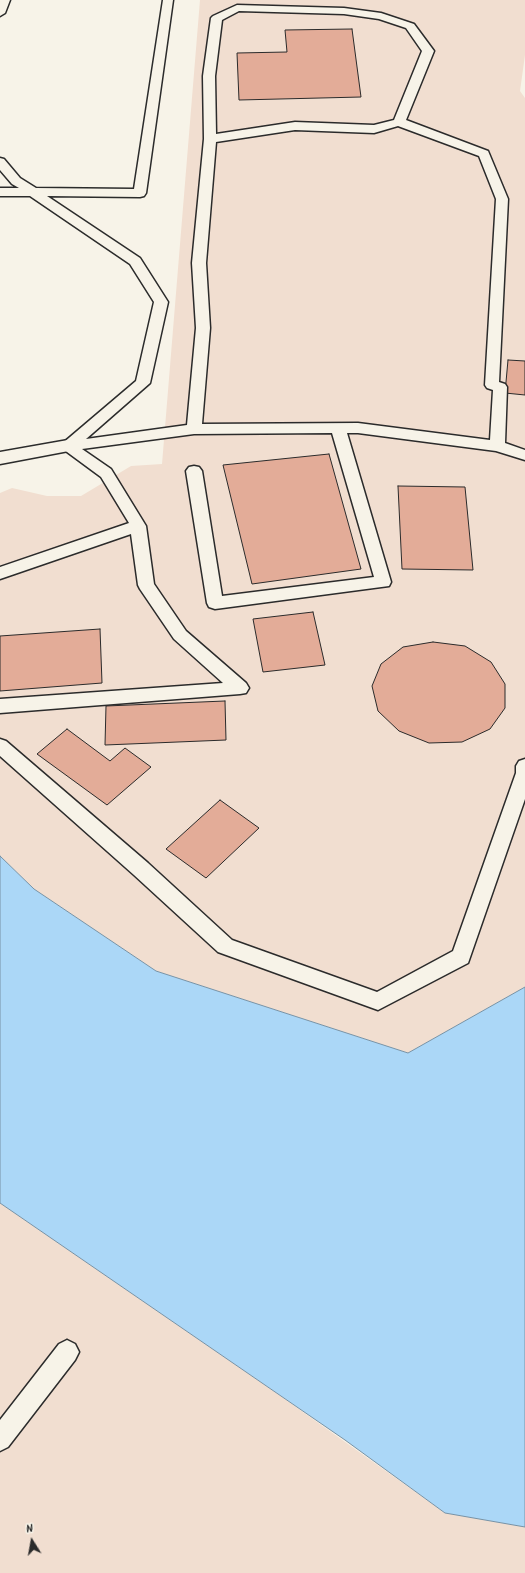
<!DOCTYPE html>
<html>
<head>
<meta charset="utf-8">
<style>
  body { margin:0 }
  #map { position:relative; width:525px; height:1573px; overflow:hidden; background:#f7f3e8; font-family:Kalam,sans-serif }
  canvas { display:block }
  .north { position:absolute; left:12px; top:1521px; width:40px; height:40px; -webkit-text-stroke:3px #f7f3e8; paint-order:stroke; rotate:349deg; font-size:11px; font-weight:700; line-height:16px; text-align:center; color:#2b2b2b }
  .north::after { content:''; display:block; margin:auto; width:14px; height:18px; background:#2b2b2b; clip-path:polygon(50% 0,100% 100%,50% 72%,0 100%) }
</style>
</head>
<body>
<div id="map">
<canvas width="525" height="1573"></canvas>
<div class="north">N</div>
</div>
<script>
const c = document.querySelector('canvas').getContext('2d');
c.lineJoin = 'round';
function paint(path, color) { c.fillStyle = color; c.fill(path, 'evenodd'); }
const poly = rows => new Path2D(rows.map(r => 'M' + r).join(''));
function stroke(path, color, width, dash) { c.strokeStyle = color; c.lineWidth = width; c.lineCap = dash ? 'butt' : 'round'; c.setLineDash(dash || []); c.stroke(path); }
paint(poly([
  [200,0,525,0,525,55,520,91,525,98,525,987,408,1053,156,971,34,889,0,856,0,493,12,488,47,496,81,496,131,466,162,464],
  [0,1203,272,1390,445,1513,525,1527,525,1573,0,1573]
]), '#f1ded0');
const water = poly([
  [0,856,34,889,156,971,408,1053,525,987,525,1527,445,1513,345,1440,0,1203,0,856]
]);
paint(water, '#abd7f7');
stroke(water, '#7892a5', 1);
const building = poly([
  [352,29,361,97,239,100,237,53,287,52,285,30,352,29],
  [508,360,525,361,525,395,505,393,508,360],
  [329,454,361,569,252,584,223,465,329,454],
  [398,486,465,487,473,570,402,569,398,486],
  [313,612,325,665,263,672,253,619,313,612],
  [100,629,102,683,0,691,0,636,100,629],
  [433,642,465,646,491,662,505,684,505,708,490,729,462,742,429,743,399,731,378,711,372,686,381,664,403,647,433,642],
  [225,701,226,740,105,745,106,706,225,701],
  [67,729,110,761,125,748,151,767,107,805,37,754,67,729],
  [220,800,259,828,206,878,166,849,220,800]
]);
paint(building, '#e3ac98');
stroke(building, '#2b2b2b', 1);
const service = poly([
  [0,0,10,0,5,13,0,16,0,0],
  [163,0,173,0,146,193,144,196,140,197,47,196,140,258,168,302,150,383,86,439,187,425,196,328,192,263,204,139,203,76,211,18,213,16,237,5,344,8,381,13,414,24,434,51,406,120,488,151,508,199,499,382,505,384,507,387,505,443,525,450,525,460,496,451,358,433,347,433,391,582,389,586,215,609,209,607,207,603,186,471,189,467,194,466,199,467,202,471,222,596,374,577,332,433,194,434,82,449,111,469,146,526,154,584,186,631,246,683,249,688,246,693,240,694,0,713,0,699,223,683,174,639,140,589,138,585,131,534,0,579,0,567,129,523,101,477,63,449,61,446,63,443,136,381,154,302,130,264,30,196,0,196,0,188,19,188,12,184,0,170,0,158,4,159,20,178,36,188,134,189,163,0],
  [239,11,344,14,379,19,406,28,422,51,394,120,374,125,295,122,216,134,215,76,222,20,239,11],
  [398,126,479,156,496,199,485,385,487,388,493,390,490,440,358,423,202,424,210,328,206,263,216,142,295,130,374,133,398,126],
  [0,739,6,741,148,863,232,940,377,992,453,951,516,773,516,766,519,761,525,759,525,799,468,963,378,1010,218,952,134,875,0,756,0,739],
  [67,1340,75,1344,79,1352,75,1360,8,1447,0,1451,0,1420,59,1344,67,1340]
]);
const minor = poly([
  [68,440,74,442,77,446,74,450,0,464,0,452,68,440]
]);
stroke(service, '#2b2b2b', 3);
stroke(minor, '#2b2b2b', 3);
paint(service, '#f7f3e8');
paint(minor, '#f7f3e8');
</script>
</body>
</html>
